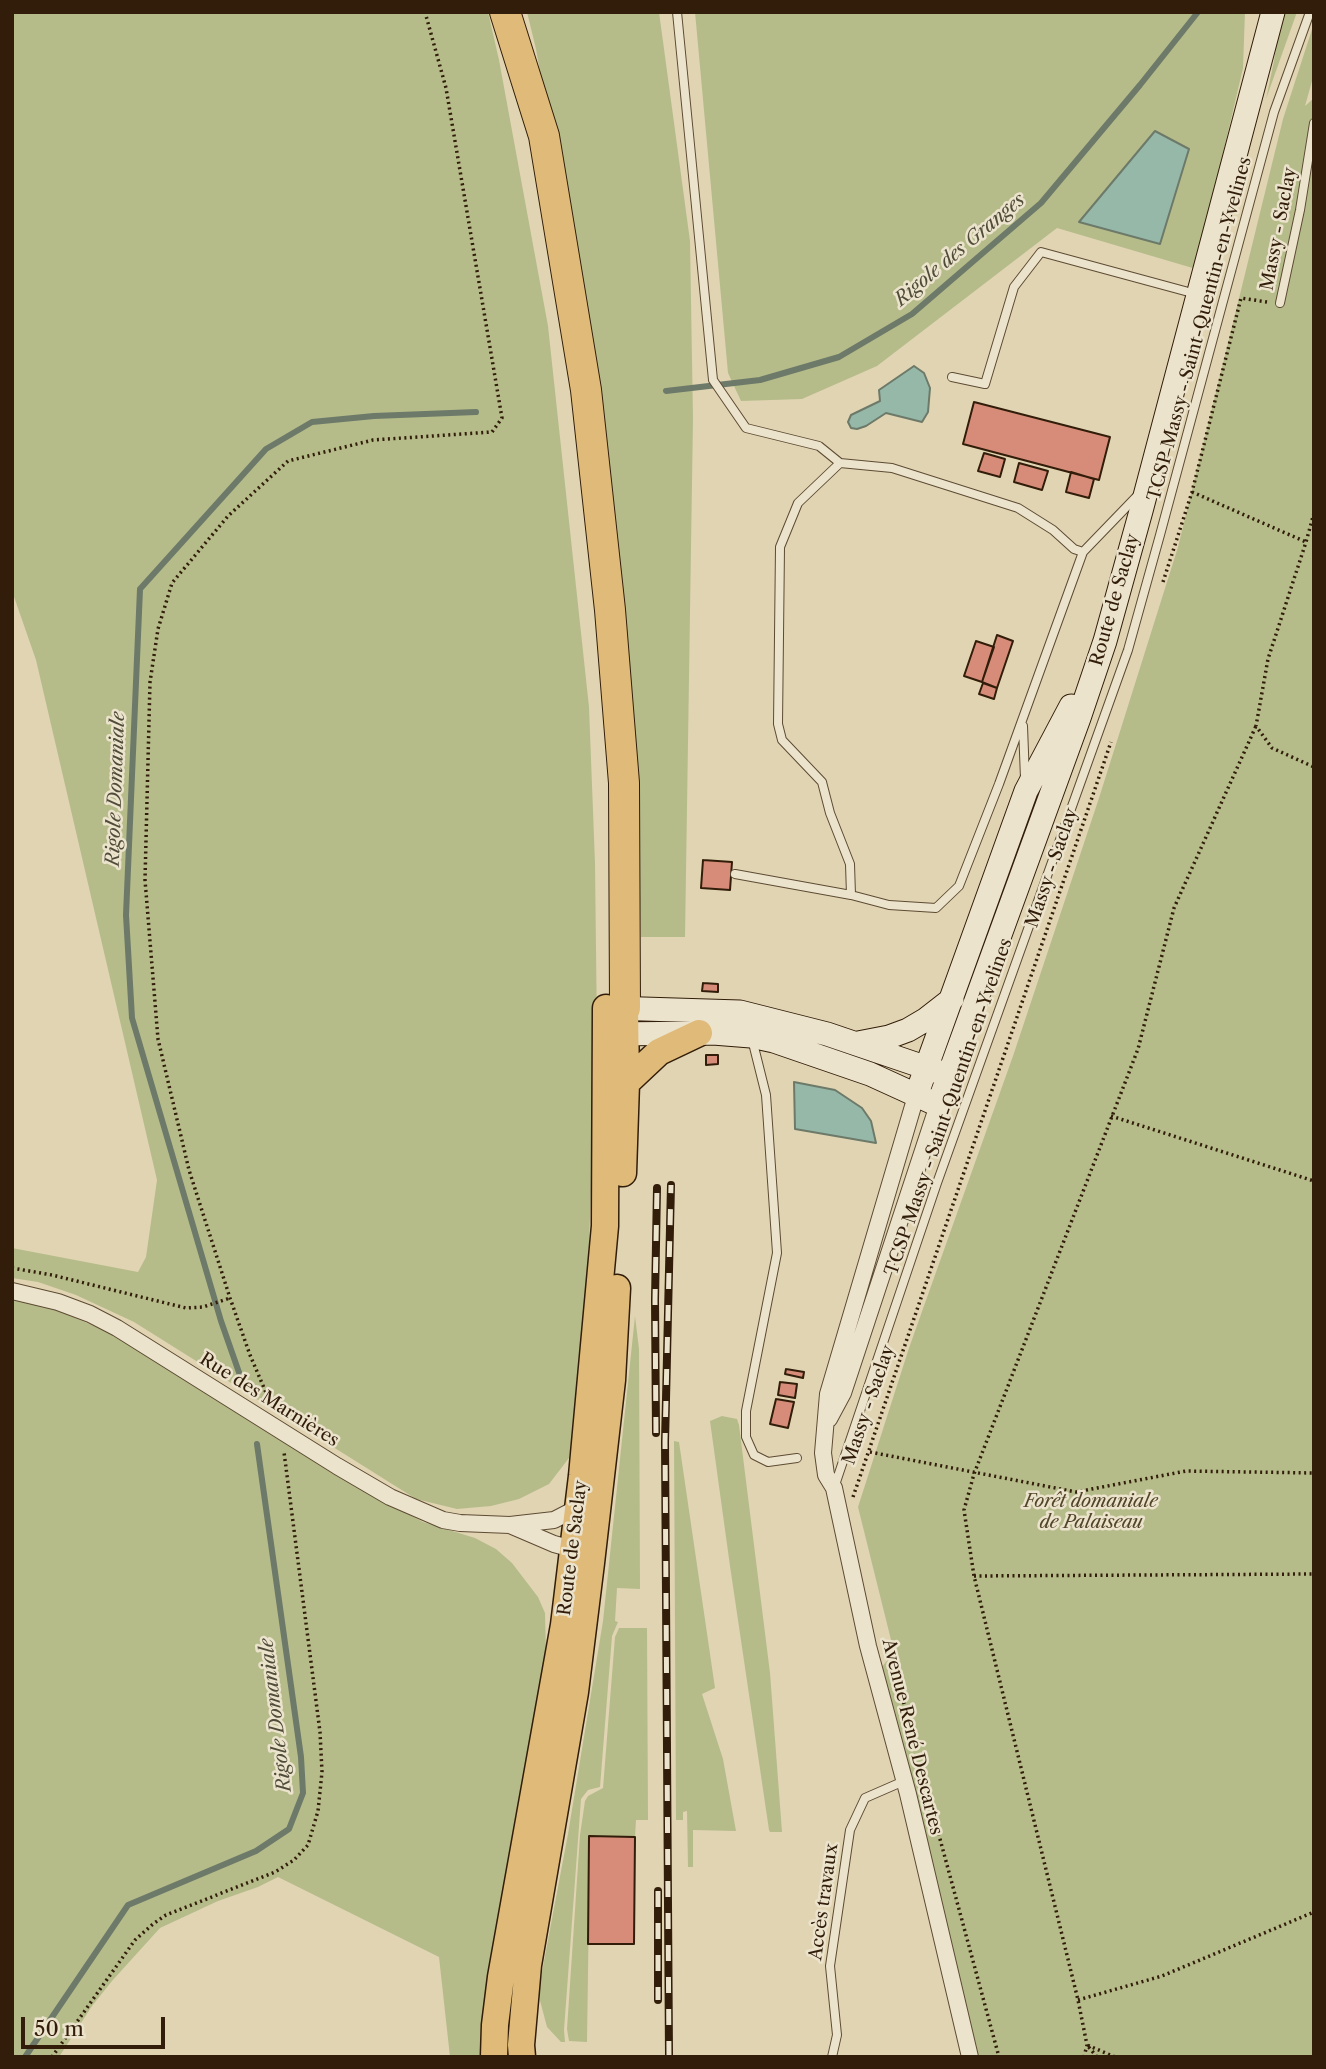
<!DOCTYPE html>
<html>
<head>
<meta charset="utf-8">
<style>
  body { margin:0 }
  #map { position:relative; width:1326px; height:2069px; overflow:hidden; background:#e1d4b2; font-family:"Libre Caslon Text",serif }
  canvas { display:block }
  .frame { position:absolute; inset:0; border:14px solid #311d09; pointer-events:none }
  .scale { position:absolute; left:21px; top:2017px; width:144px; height:32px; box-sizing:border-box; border:4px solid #311d09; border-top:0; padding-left:9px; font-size:21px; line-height:24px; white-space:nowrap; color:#311d09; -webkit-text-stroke:5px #ece3cd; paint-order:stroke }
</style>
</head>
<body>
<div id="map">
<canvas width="1326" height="2069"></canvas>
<div class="frame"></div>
<div class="scale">50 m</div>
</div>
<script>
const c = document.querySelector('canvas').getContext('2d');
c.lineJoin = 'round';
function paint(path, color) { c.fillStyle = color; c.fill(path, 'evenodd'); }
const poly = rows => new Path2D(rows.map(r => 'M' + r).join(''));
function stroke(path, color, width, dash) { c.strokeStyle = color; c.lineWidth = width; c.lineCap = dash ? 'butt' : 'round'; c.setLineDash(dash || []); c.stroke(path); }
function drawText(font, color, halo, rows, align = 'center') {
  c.font = font + ' "Libre Caslon Text",serif'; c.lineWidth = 5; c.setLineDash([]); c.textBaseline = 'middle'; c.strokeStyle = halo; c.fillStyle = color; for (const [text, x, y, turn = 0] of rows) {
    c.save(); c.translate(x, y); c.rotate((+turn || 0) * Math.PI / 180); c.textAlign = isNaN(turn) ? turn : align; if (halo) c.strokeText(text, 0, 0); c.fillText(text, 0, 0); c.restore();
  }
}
paint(poly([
  [12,12,488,12,499,60,548,326,589,707,595,863,597,1033,587,1296,577,1413,569,1458,549,1484,519,1499,491,1506,457,1509,416,1499,134,1322,76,1295,38,1282,12,1278,12,1248,138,1272,146,1257,157,1180,36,660,12,591],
  [527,12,659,12,690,241,693,418,685,937,641,937,636,760,603,430,536,49],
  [695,12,1245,12,1243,68,1196,269,1057,228,877,366,802,399,741,401,728,373],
  [1281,12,1297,12,1266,99,1274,61],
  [1314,23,1314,74,1305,106,1314,98,1314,2057,979,2057,881,1668,894,1652,858,1507,909,1348,1013,1056,1099,798,1178,547,1283,119],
  [12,1298,52,1308,129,1341,290,1446,348,1478,397,1508,423,1522,475,1538,496,1549,512,1563,538,1597,545,1613,546,1654,486,2057,450,2057,439,1957,278,1877,258,1887,218,1901,160,1928,112,1981,92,2006,59,2057,12,2057],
  [635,1316,639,1349,640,1589,617,1588,615,1621,618,1622,612,1636,600,1787,588,1790,581,1799,564,2030,565,2042,561,2042,547,2027,538,1993,568,1834,603,1621],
  [722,1416,737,1419,739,1425,770,1673,782,1832,770,1832,769,1830,730,1566,710,1421],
  [674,1441,679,1442,715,1688,702,1694,723,1759,736,1831,693,1830,693,1867,688,1867,687,1811,683,1812,683,1820,676,1820],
  [619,1628,647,1628,648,1820,636,1820,635,1837,590,1836,587,2042,569,2041,567,2029,580,1835,585,1801,588,1796,603,1788,615,1637]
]), '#b5bc8a');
const water = poly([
  [1155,131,1189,149,1160,244,1079,222,1155,131],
  [914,366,924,373,930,388,928,412,922,422,886,413,866,426,857,429,851,428,848,422,851,415,880,401,879,390,914,366],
  [794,1082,835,1090,862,1108,871,1121,876,1143,795,1129,794,1082]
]);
paint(water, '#95b8a9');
stroke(water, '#6d7a69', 2);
stroke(poly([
  [666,391,760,380,839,357,912,314,1041,203,1140,85,1198,12],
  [242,1381,221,1321,132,1018,126,915,140,589,266,449,312,422,374,416,476,412],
  [25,2057,128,1905,256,1851,289,1829,303,1793,301,1757,257,1444]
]), '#6d7a69', 6);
const building = poly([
  [974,402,1110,437,1099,480,963,444,974,402],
  [984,453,1005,459,1000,477,978,471,984,453],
  [1019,463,1048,471,1042,490,1014,482,1019,463],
  [1071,472,1094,479,1089,498,1066,492,1071,472],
  [997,635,1013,641,997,688,982,682,997,635],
  [976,641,994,647,982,682,964,676,976,641],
  [983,683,997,688,994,699,979,694,983,683],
  [703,860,732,862,730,890,701,888,703,860],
  [703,983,718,984,718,992,702,991,703,983],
  [706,1055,718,1055,718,1064,706,1065,706,1055],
  [786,1369,804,1372,803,1378,785,1374,786,1369],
  [780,1382,797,1384,795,1398,778,1395,780,1382],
  [776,1399,794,1402,788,1428,770,1424,776,1399],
  [589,1836,635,1837,634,1944,588,1944,589,1836]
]);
paint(building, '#d68c78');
stroke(building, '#311d09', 2);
const service = poly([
  [677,12,713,380,746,428,819,446,840,463,892,468,1018,508,1053,530,1074,549,1083,552,1139,494],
  [1280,303,1300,210,1314,123],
  [952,377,985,384,1014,287,1041,252,1196,294],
  [840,463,798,503,780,547,778,724,782,740,822,782,830,813,850,864,851,895,889,905,936,908,959,886,999,784,1083,552],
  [1023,726,1025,779],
  [735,874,851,895],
  [752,1039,766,1095,777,1253,746,1411,746,1437,754,1455,768,1462,797,1458],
  [834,1488,937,1183,1128,650,1160,535,1274,112,1310,12],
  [832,2057,837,2035,830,1966,850,1830,865,1798,904,1781]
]);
const minor = poly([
  [916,1096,828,1394,823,1453,826,1475,834,1488,868,1646,908,1794,970,2057],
  [12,1291,58,1302,90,1314,117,1328,337,1466,390,1497,443,1520,460,1523,510,1525,554,1520,583,1505],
  [829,1419,843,1393,938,1105],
  [512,1526,554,1544,580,1551]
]);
const secondary = poly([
  [611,1008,740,1012,827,1034,939,1072],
  [607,1034,713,1033,751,1036,774,1041,870,1074,938,1105,1079,718,1105,641,1141,511,1273,12],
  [858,1043,889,1037,908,1030,925,1020,952,999],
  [916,1096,1026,791,1071,706]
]);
const primary = poly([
  [626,1083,659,1052,699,1033],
  [623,1173,626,1083,625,1008],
  [494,2057,495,2025,501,1977,564,1625,582,1476,605,1226,606,1008],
  [522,2057,521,2045,528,1965,575,1692,591,1563,612,1380,617,1288]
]);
const motorway = poly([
  [505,12,544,136,586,390,610,610,624,783,625,1008]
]);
stroke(service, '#5d4b33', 10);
stroke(minor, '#5d4b33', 18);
stroke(secondary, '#311d09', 25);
stroke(primary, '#311d09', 29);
stroke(motorway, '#311d09', 32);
stroke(poly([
  [1192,492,1306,542],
  [1314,513,1306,542,1268,659,1256,726,1272,748,1314,767],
  [1163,582,1192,492,1241,298,1267,302],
  [1111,1116,1314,1181],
  [12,1268,52,1275,186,1308,203,1307,230,1298],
  [270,1402,250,1355,230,1298,189,1170,158,1039,145,880,150,682,158,629,172,583,228,516,288,461,373,440,492,432,502,418,446,88,425,12],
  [870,1452,1076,1492,1186,1471,1314,1473],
  [853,1497,1111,742],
  [974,1576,1314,1574],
  [890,1661,894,1665,916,1750],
  [927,1791,999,2057],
  [1078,2000,1162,1976,1314,1912],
  [52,2057,135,1940,153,1924,166,1915,275,1872,294,1860,308,1845,318,1811,322,1772,320,1732,284,1452],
  [1084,2057,1087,2045,1078,2000,974,1576,964,1510,974,1474,1138,1049,1174,908,1256,726],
  [1097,2057,1087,2045,1115,2057]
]), '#311d09', 3.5, [2, 3.5]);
stroke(service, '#ece3cd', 8);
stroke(minor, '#ece3cd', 16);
stroke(secondary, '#ece3cd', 23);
stroke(primary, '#e0ba79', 26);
stroke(motorway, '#e0ba79', 30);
const rail = poly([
  [656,1433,655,1300,657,1188],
  [658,1891,658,2000],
  [669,2057,665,1442,671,1185]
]);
stroke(rail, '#311d09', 8);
stroke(rail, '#ece3cd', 5, [16]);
drawText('18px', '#311d09', '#ece3cd', [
  ["Massy - Saclay",1279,229,-79],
  ["TCSP Massy - Saint-Quentin-en-Yvelines",1200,329,-75],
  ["Route de Saclay",1115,600,-74],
  ["Massy - Saclay",1052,868,-71],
  ["TCSP Massy - Saint-Quentin-en-Yvelines",949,1107,-71],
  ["Rue des Marnières",269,1400,32],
  ["Massy - Saclay",869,1405,-71],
  ["Route de Saclay",573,1548,-83],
  ["Avenue René Descartes",912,1737,76],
  ["Accès travaux",824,1902,-82]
]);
drawText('italic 18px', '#524529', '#ece3cd', [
  ["Forêt domaniale",1091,1502],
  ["de Palaiseau",1091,1523]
]);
drawText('italic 19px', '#4f4c39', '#ece3cd', [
  ["Rigole des Granges",960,250,-40],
  ["Rigole Domaniale",116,789,-88],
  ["Rigole Domaniale",276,1715,-97]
]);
</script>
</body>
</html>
